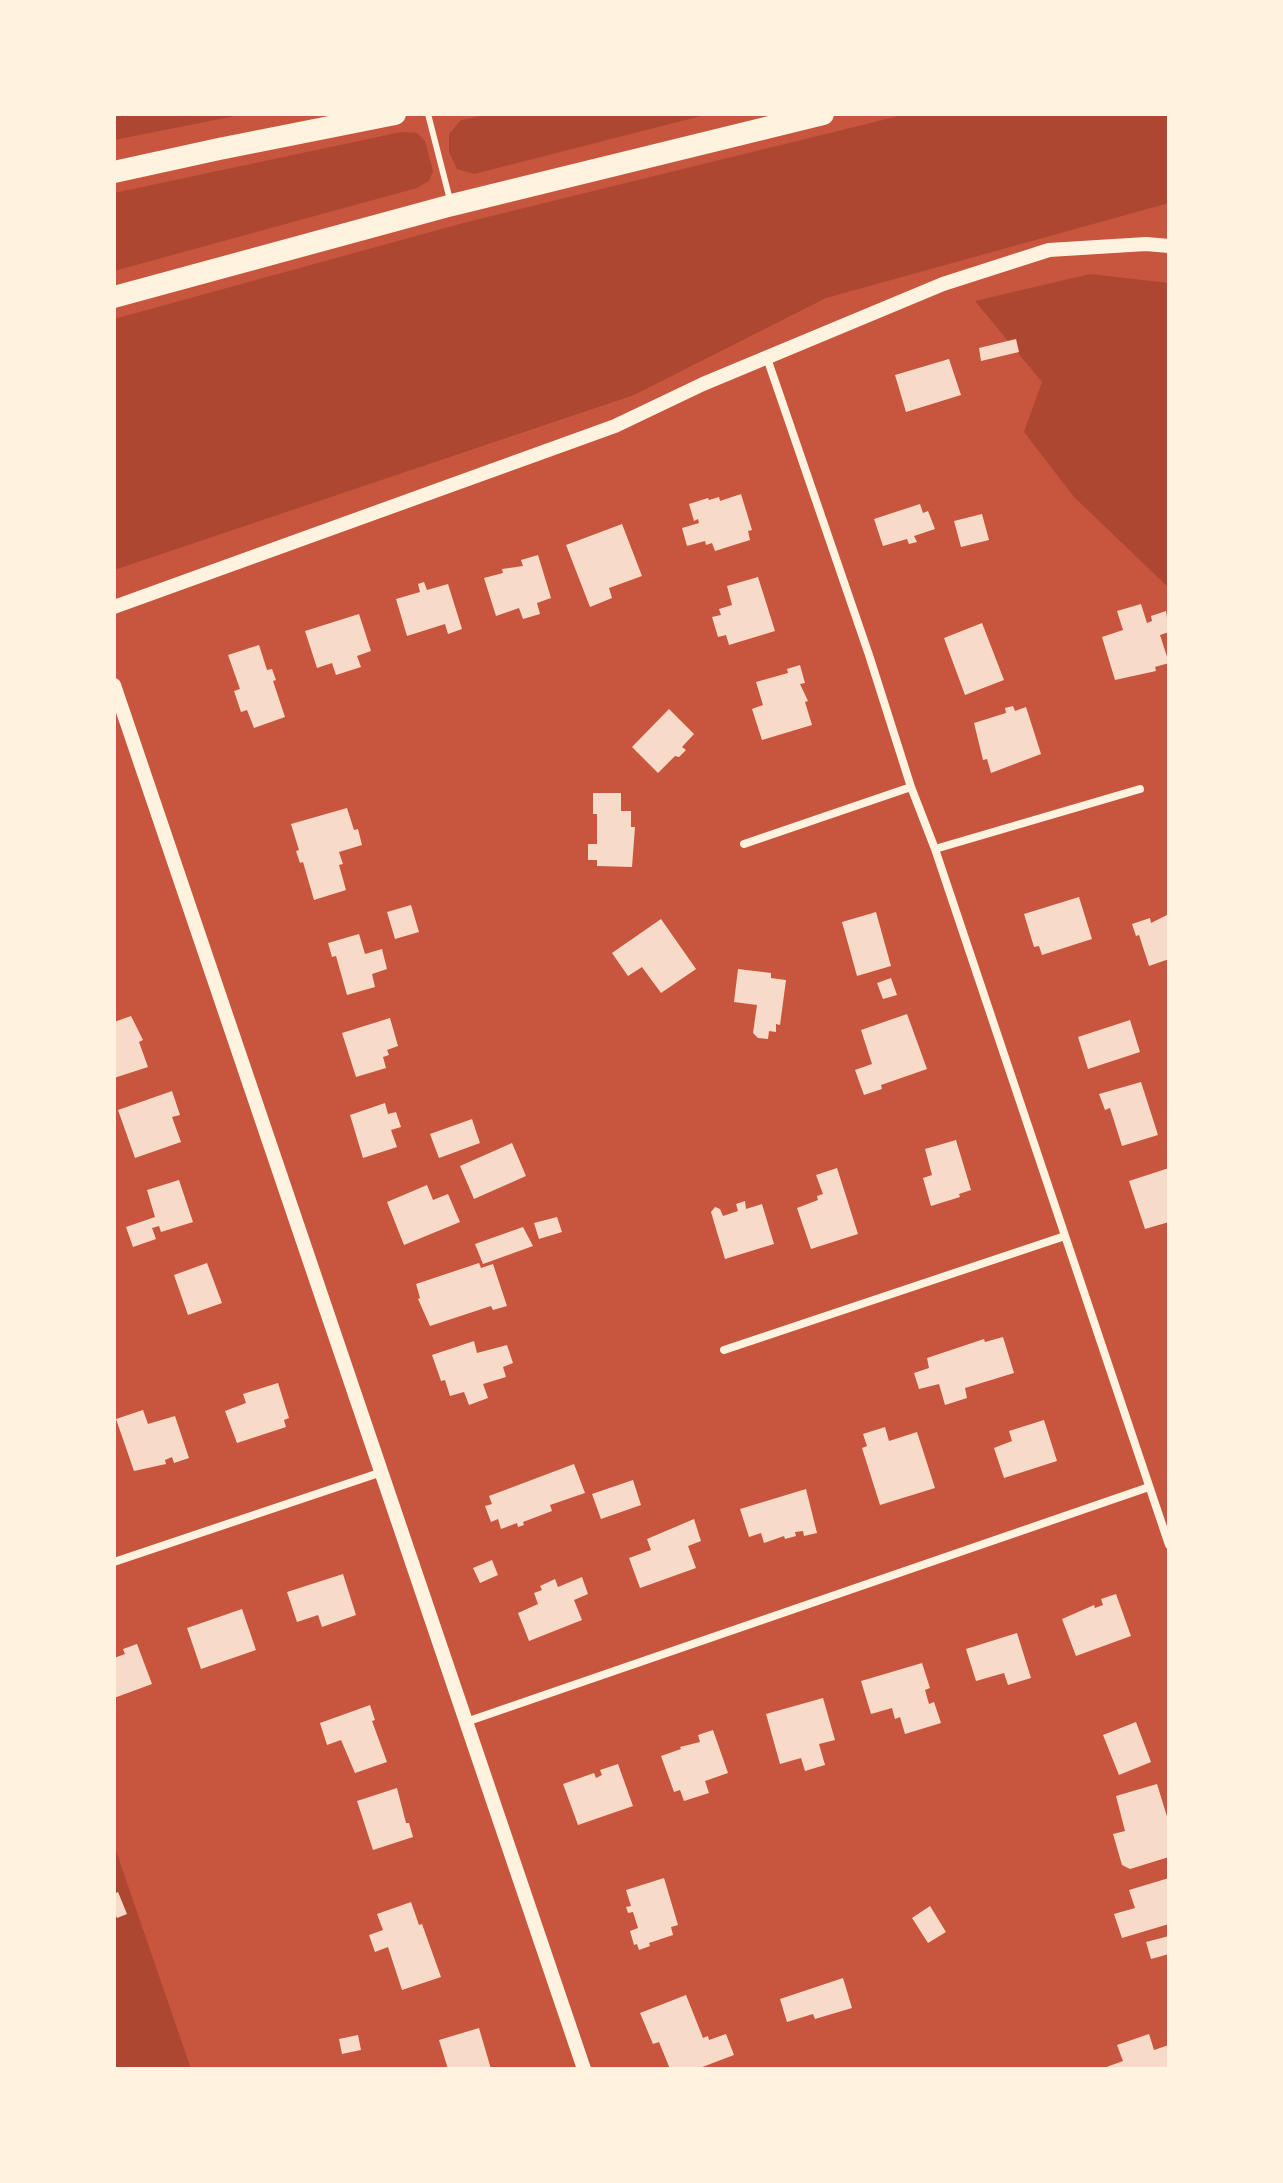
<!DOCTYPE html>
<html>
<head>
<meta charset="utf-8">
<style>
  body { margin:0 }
  #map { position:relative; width:1283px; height:2183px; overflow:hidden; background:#c8553d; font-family:Poppins,sans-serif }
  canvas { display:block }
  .frame { position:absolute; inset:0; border:116px solid #fff3e0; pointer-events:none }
</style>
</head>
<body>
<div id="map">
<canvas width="1283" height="2183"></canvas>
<div class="frame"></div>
</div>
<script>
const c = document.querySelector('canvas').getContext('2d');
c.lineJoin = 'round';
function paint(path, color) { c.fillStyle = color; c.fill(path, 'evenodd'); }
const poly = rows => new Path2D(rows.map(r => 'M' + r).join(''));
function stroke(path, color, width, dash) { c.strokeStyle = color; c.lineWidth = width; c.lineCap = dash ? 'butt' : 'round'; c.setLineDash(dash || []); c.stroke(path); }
paint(poly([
  [114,114,245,114,114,140],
  [494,114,709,114,474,174,457,169,449,152,449,134,461,120],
  [907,114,1169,114,1169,203,826,298,634,395,114,570,114,319,467,222],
  [401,132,417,133,425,141,433,171,429,181,417,188,114,271,114,193],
  [1090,274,1169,283,1169,588,1074,497,1024,432,1042,382,975,301],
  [114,1845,191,2069,114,2069]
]), '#ae4732');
paint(poly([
  [1016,339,1019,352,981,361,979,348],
  [949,359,961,395,906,412,895,375],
  [741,494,752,530,748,531,750,540,715,551,712,543,706,545,705,541,687,546,682,528,699,523,698,519,694,521,689,504,708,498,709,500,719,497,720,501],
  [920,504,923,513,928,511,935,529,914,536,917,542,909,544,907,539,883,546,874,519],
  [982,514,989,540,961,547,954,521],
  [622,524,642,576,609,588,612,598,590,607,566,545],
  [538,555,551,598,537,603,540,614,523,619,519,608,496,616,484,578,503,573,502,569,523,566,521,560],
  [758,577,775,631,729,645,726,635,718,637,712,617,721,615,719,609,732,605,727,586],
  [424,582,427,590,448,584,462,629,448,634,445,624,407,636,396,599,420,592,418,584],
  [1141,604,1147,623,1152,621,1151,616,1166,611,1169,632,1160,635,1169,663,1155,667,1156,671,1115,680,1102,637,1123,630,1117,611],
  [359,614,371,651,357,656,361,667,336,675,332,663,317,668,305,631],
  [982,623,1004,680,965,695,944,638],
  [259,645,267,670,272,669,276,680,273,681,285,717,254,728,247,710,241,712,234,691,240,689,228,655],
  [800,665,805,683,800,684,808,701,805,702,812,725,762,740,752,709,763,705,756,682,788,673,787,669],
  [1013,706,1015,711,1026,707,1041,754,991,773,987,759,983,760,974,723,1006,713,1005,708],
  [669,709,694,734,682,747,686,750,679,757,675,756,658,773,632,747],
  [593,793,621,793,621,811,631,811,631,827,635,827,632,867,597,866,597,860,588,860,588,844,597,844,597,814,593,814],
  [347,808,354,830,358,829,362,845,339,852,343,864,339,865,346,890,314,900,303,862,300,863,296,851,299,850,291,824],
  [1079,897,1092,939,1042,955,1039,946,1034,947,1024,914],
  [411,905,419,932,395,939,387,912],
  [876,912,891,966,857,976,842,922],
  [1169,914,1169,959,1149,966,1139,935,1136,936,1132,924,1150,918,1151,923],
  [661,919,696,969,661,993,642,967,628,976,612,953],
  [359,934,365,954,382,949,387,969,372,974,375,987,347,995,336,956,332,957,328,943],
  [738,969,771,973,771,978,786,980,780,1025,776,1024,776,1032,769,1031,768,1039,758,1038,753,1033,757,1005,734,1002],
  [891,978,897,995,883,999,877,983],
  [907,1014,927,1069,881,1085,882,1089,864,1095,855,1070,872,1064,861,1030],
  [131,1016,143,1040,139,1042,148,1067,114,1078,114,1022],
  [390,1018,398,1046,387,1050,389,1055,383,1057,386,1068,356,1077,342,1033],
  [1130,1020,1140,1052,1088,1069,1078,1037],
  [1141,1082,1158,1135,1122,1146,1110,1108,1105,1110,1099,1094],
  [172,1091,180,1115,172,1117,181,1142,135,1158,118,1110],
  [385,1103,388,1114,396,1112,401,1127,391,1130,397,1147,363,1158,350,1115],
  [472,1119,480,1143,439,1158,430,1134],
  [956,1140,971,1190,959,1194,960,1197,931,1206,923,1178,932,1175,925,1149],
  [512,1143,526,1176,474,1199,460,1166],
  [837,1168,858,1234,811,1249,797,1208,818,1200,817,1196,823,1194,816,1175],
  [1169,1168,1169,1222,1145,1229,1129,1181],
  [179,1180,193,1222,161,1232,159,1226,152,1228,156,1239,133,1247,126,1227,155,1217,147,1190],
  [427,1185,433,1200,448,1194,460,1222,404,1245,387,1202],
  [745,1201,746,1209,762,1204,774,1244,725,1259,711,1212,715,1207,720,1209,723,1216,738,1211,736,1204],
  [557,1217,562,1232,539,1239,534,1223],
  [523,1227,533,1246,483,1264,475,1244],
  [207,1263,222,1303,188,1315,174,1275],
  [479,1263,481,1268,493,1264,507,1306,493,1310,491,1306,430,1326,418,1299,420,1298,416,1284],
  [1003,1337,1014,1373,965,1388,967,1398,945,1405,939,1384,919,1389,914,1373,929,1368,927,1358,984,1339,985,1342],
  [474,1341,477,1353,507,1345,513,1363,503,1367,506,1377,483,1384,488,1398,469,1405,464,1392,450,1396,445,1380,441,1381,432,1355],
  [278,1383,289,1418,284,1420,286,1427,237,1443,225,1411,246,1403,243,1394],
  [143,1410,148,1424,175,1416,189,1458,174,1463,172,1457,165,1460,166,1464,134,1471,116,1419],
  [1044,1420,1057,1461,1004,1478,994,1448,1012,1441,1009,1431],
  [885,1427,889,1441,917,1432,935,1488,880,1505,862,1448,867,1446,863,1434],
  [574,1464,585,1493,550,1505,552,1511,523,1522,524,1525,518,1527,517,1523,501,1529,498,1519,491,1522,485,1506,492,1504,489,1496],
  [633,1480,641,1505,601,1519,592,1494],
  [806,1489,817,1533,804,1536,803,1531,795,1532,796,1536,785,1539,784,1536,764,1543,761,1533,749,1537,740,1509],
  [694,1519,701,1541,688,1546,696,1568,640,1588,629,1558,651,1550,647,1539],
  [492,1560,498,1575,480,1583,473,1568],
  [343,1574,356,1615,322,1627,318,1615,297,1622,287,1592],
  [582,1577,588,1594,574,1600,582,1620,529,1641,518,1613,538,1604,534,1593,542,1590,540,1586,555,1579,558,1587],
  [1116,1594,1131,1636,1076,1656,1062,1619,1094,1605,1095,1608,1103,1605,1101,1599],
  [242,1609,256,1650,201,1669,187,1628],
  [1017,1633,1031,1678,1008,1685,1004,1673,976,1681,966,1649],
  [137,1644,152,1684,114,1698,114,1658,125,1654,123,1649],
  [922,1663,930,1688,925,1690,929,1704,934,1702,941,1723,905,1734,900,1717,895,1719,892,1708,871,1714,861,1681],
  [823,1698,835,1740,819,1744,825,1765,805,1771,801,1758,780,1764,766,1714],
  [370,1705,375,1720,372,1721,387,1762,355,1773,341,1740,327,1745,320,1723],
  [1136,1722,1151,1762,1119,1775,1103,1735],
  [713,1730,728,1773,705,1781,709,1793,684,1801,680,1790,674,1792,661,1756,681,1749,680,1747,700,1742,698,1735],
  [618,1764,633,1806,578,1825,563,1784,594,1773,596,1778,602,1775,600,1770],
  [1157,1784,1169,1823,1169,1857,1130,1869,1122,1865,1113,1834,1125,1831,1116,1796],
  [397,1788,406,1823,409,1823,413,1837,373,1850,357,1801],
  [664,1878,678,1925,671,1927,673,1935,649,1943,650,1946,639,1950,637,1944,634,1945,630,1931,638,1928,633,1912,628,1913,626,1907,631,1906,626,1890],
  [1169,1878,1169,1924,1122,1938,1114,1914,1135,1908,1129,1890],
  [118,1892,127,1914,117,1918,114,1912,114,1894],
  [411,1902,419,1925,422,1924,441,1977,402,1990,388,1947,375,1952,369,1935,383,1930,377,1914],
  [930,1906,946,1932,928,1943,912,1918],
  [1169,1936,1169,1954,1151,1959,1146,1942],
  [843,1978,852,2008,815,2019,813,2014,787,2022,780,1999],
  [686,1995,703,2038,708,2036,709,2040,726,2034,734,2055,697,2069,670,2069,659,2042,653,2044,640,2013],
  [479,2028,491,2069,448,2069,439,2040],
  [1149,2034,1154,2050,1169,2045,1169,2069,1101,2069,1123,2061,1117,2045],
  [358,2035,361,2050,342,2054,339,2039]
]), '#f7dbc8');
stroke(poly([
  [428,114,450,200]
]), '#fff3e0', 6);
stroke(poly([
  [767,358,869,655,911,787,935,849,1169,1545],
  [744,844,911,787],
  [935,849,1140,789],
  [724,1350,1065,1236],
  [114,1562,382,1472],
  [466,1722,1149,1487]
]), '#fff3e0', 8);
stroke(poly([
  [114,607,615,426,703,384,943,284,1049,250,1146,244,1169,246],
  [114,685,584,2069]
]), '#fff3e0', 14);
stroke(poly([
  [114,172,219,149,395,114],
  [114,297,452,205,823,114]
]), '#fff3e0', 22);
</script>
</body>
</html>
